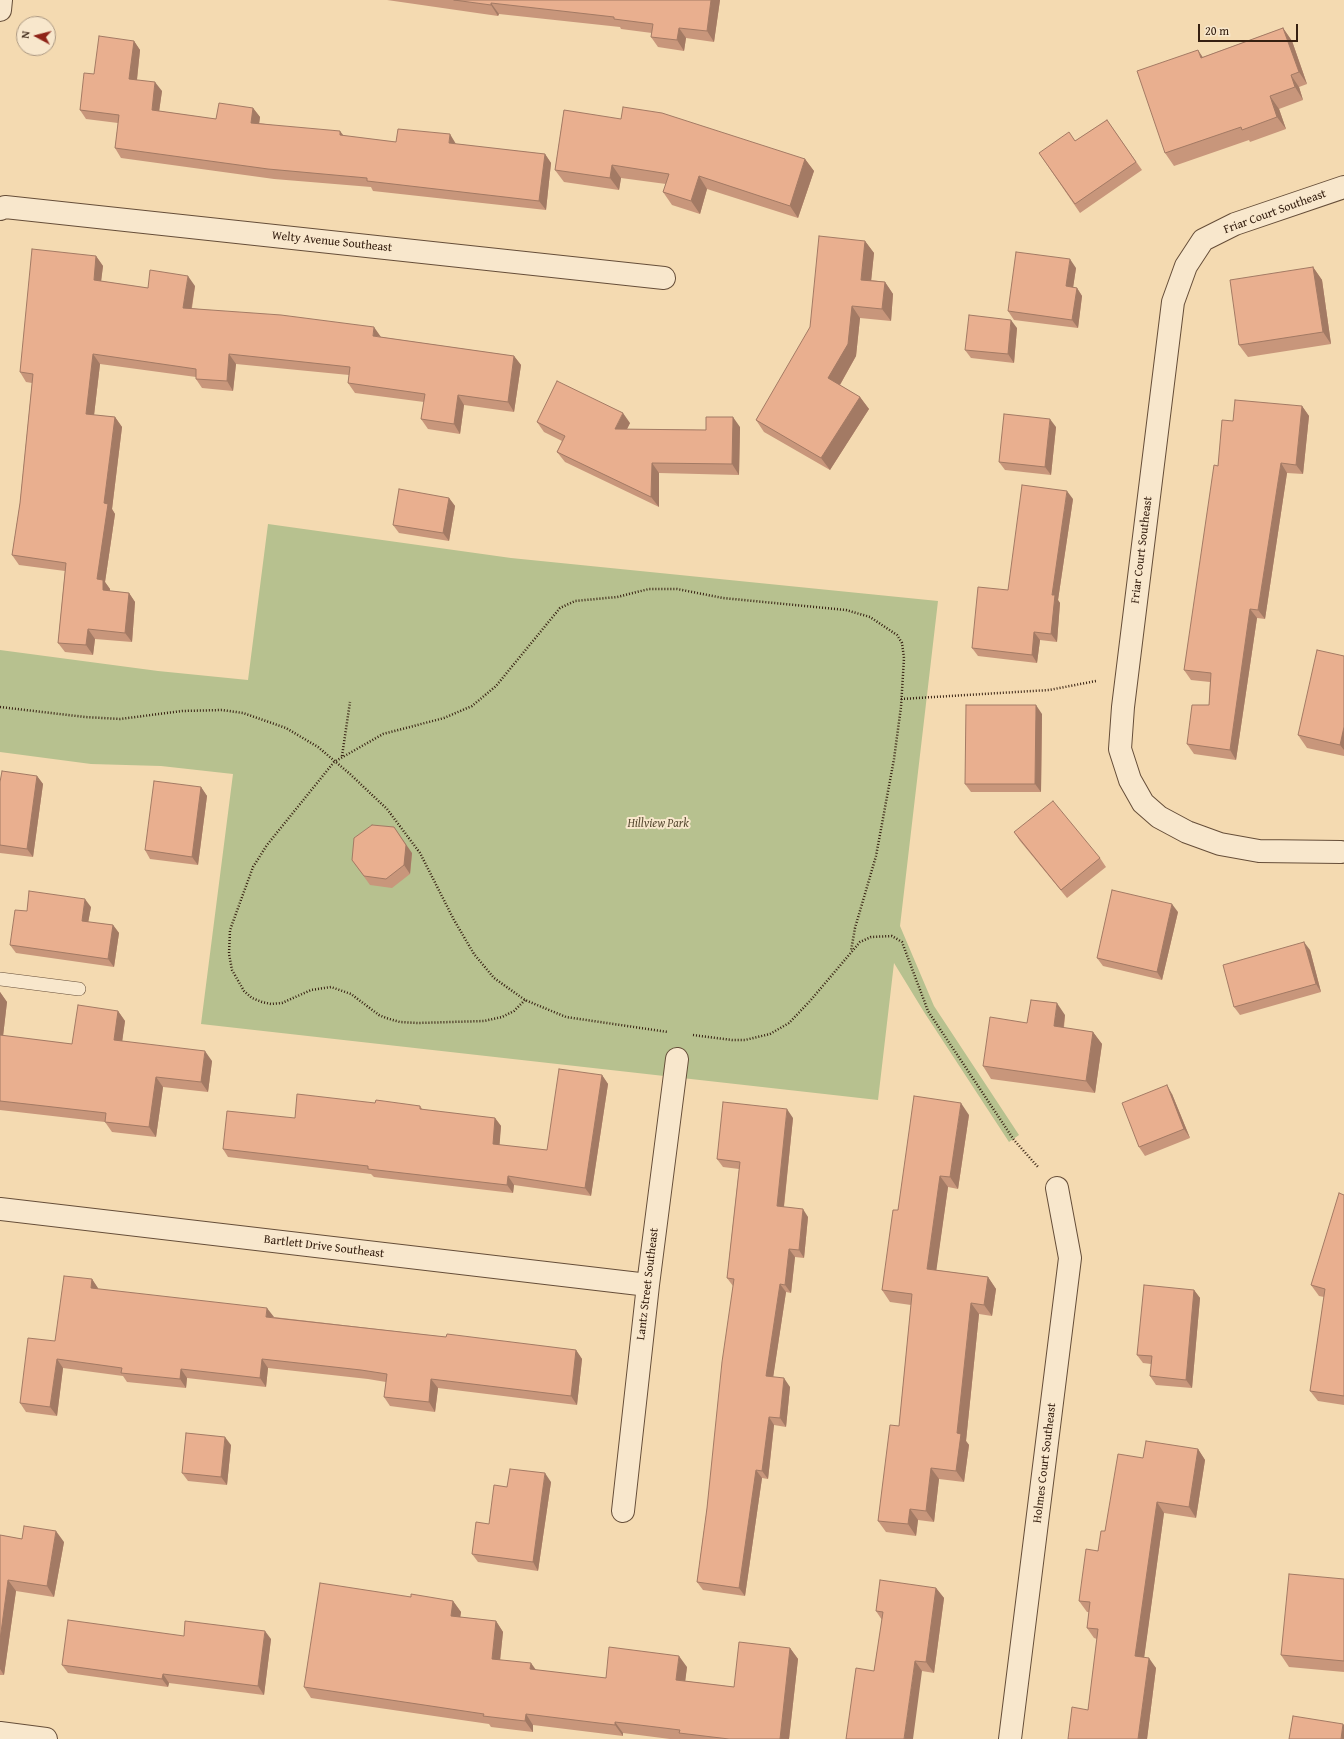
<!DOCTYPE html>
<html>
<head>
<meta charset="utf-8">
<style>
  body { margin:0 }
  #map { position:relative; width:1344px; height:1739px; overflow:hidden; background:#f4dab1; font-family:"Gentium Book Plus",serif }
  canvas { display:block }
  .north { position:absolute; left:16px; top:16px; width:40px; height:40px; box-sizing:border-box; background:#f8e7cc; border:1px solid #aa9781; border-radius:50%; rotate:277deg; font-size:11px; font-weight:700; line-height:16px; text-align:center; color:#362011 }
  .north::after { content:''; display:block; margin:auto; width:14px; height:18px; background:#8f2418; clip-path:polygon(50% 0,100% 100%,50% 72%,0 100%) }
  .scale { position:absolute; left:1198px; top:24px; width:100px; height:18px; box-sizing:border-box; border:2px solid #362011; border-top:0; padding-left:5px; font-size:12px; line-height:14px; white-space:nowrap; color:#362011; -webkit-text-stroke:3px #f8e7cc; paint-order:stroke }
</style>
</head>
<body>
<div id="map">
<canvas width="1344" height="1739"></canvas>
<div class="north">N</div>
<div class="scale">20 m</div>
</div>
<script>
const c = document.querySelector('canvas').getContext('2d');
c.lineJoin = 'round';
function paint(path, color) { c.fillStyle = color; c.fill(path, 'evenodd'); }
const poly = rows => new Path2D(rows.map(r => 'M' + r).join(''));
function stroke(path, color, width, dash) { c.strokeStyle = color; c.lineWidth = width; c.lineCap = dash ? 'butt' : 'round'; c.setLineDash(dash || []); c.stroke(path); }
function drawText(font, color, halo, rows, align = 'center') {
  c.font = font + ' "Gentium Book Plus",serif'; c.lineWidth = 4; c.setLineDash([]); c.textBaseline = 'middle'; c.strokeStyle = halo; c.fillStyle = color; for (const [text, x, y, turn = 0] of rows) {
    c.save(); c.translate(x, y); c.rotate((+turn || 0) * Math.PI / 180); c.textAlign = isNaN(turn) ? turn : align; if (halo) c.strokeText(text, 0, 0); c.fillText(text, 0, 0); c.restore();
  }
}
paint(poly([
  [268,524,511,558,938,601,900,926,934,1006,1019,1135,1009,1142,924,1012,894,963,878,1100,201,1024,233,774,161,766,91,764,0,752,0,650,158,671,248,680]
]), '#b7c18f');
const lane = poly([
  [0,979,79,989]
]);
const street = poly([
  [0,10,1,0],
  [0,209,5,207,664,278],
  [1341,852,1259,851,1220,844,1187,832,1159,817,1143,803,1130,780,1120,749,1123,707,1173,302,1186,266,1203,240,1235,224,1344,187],
  [0,1209,648,1285],
  [623,1511,648,1285,677,1059],
  [0,1733,46,1739],
  [1010,1739,1070,1258,1057,1188]
]);
stroke(lane, '#664e39', 14);
stroke(street, '#664e39', 24);
stroke(poly([
  [901,699,1049,690,1096,681],
  [0,707,85,717,120,719,182,711,222,710,243,713,286,728,318,747,350,774,387,809,420,853,454,920,474,954,494,978,525,1000,566,1017,668,1032],
  [342,756,350,702],
  [525,1000,514,1011,502,1017,484,1021,418,1023,400,1022,386,1018,379,1015,351,994,331,987,311,990,282,1003,271,1004,262,1002,252,998,244,991,232,970,229,954,230,930,253,867,267,845,334,762,383,734,444,718,472,706,496,686,560,608,575,601,617,597,649,589,677,589,723,598,846,610,870,617,897,635,902,643,904,658,901,707,894,759,876,856,855,928,851,951],
  [693,1035,732,1040,745,1040,770,1034,789,1023,810,1001,860,942,871,937,892,936,902,942,928,1011,1014,1140,1038,1167]
]), '#362011', 2.5, [1, 2]);
stroke(lane, '#f8e7cc', 13);
stroke(street, '#f8e7cc', 22);
paint(poly([
  [387,0,720,0,714,42,686,38,684,51,658,47,651,37,652,33,621,29,620,27,499,14,498,16],
  [1283,28,1292,41,1307,84,1299,87,1303,100,1279,109,1286,129,1250,142,1249,140,1174,166,1165,153,1203,57],
  [134,41,140,50,137,80,162,91,159,111,216,119,253,108,260,117,259,123,344,136,396,142,456,144,545,154,551,163,546,210,373,191,371,187,274,179,121,158,115,148,118,123,86,119,80,110,94,74],
  [564,110,805,159,814,171,798,218,707,189,700,214,672,205,663,192,666,184,621,178,619,190,564,182,555,170],
  [1107,120,1142,170,1080,213,1039,153,1075,141],
  [865,241,874,253,871,280,885,282,893,294,891,321,860,318,856,356,840,385,860,397,869,409,830,470,764,432,756,420],
  [96,256,103,266,101,281,148,288,195,286,192,308,381,337,514,356,521,365,514,412,464,405,460,434,428,429,421,419,424,402,355,393,348,383,349,375,236,364,233,391,202,388,196,379,196,377,100,364,94,415,115,417,122,427,112,509,115,514,105,582,110,589,110,591,129,593,135,602,132,642,95,639,93,655,65,652,58,643,65,571,19,565,12,555,20,503,32,383,26,382,20,372],
  [1313,267,1322,280,1331,344,1248,357,1239,345],
  [1076,268,1073,287,1077,288,1082,296,1078,328,1014,320,1008,311],
  [1017,328,1014,363,971,358,965,350],
  [1302,406,1309,416,1303,474,1287,473,1265,619,1257,618,1236,760,1194,754,1187,744,1209,705,1210,682,1191,680,1184,670,1218,466,1233,421],
  [537,422,630,423,627,429,706,430,740,427,739,475,659,473,659,507,565,462,557,452,562,441,544,432],
  [1056,427,1051,475,1005,470,999,462],
  [449,498,455,506,449,541,399,533,393,525],
  [1073,499,1058,600,1060,603,1057,642,1040,640,1037,663,978,656,972,648,1008,590],
  [1344,656,1344,756,1307,748,1298,735],
  [1042,714,1041,792,971,792,965,784],
  [37,776,43,784,33,857,0,853,0,782],
  [201,787,207,796,198,865,150,859,145,850],
  [1014,832,1100,858,1106,867,1067,898,1020,841],
  [412,853,410,874,392,888,370,885,352,860],
  [91,907,88,922,113,925,119,933,114,967,16,953,10,945,27,911],
  [1178,912,1162,980,1103,966,1097,958],
  [1310,950,1321,992,1240,1015,1234,1007],
  [0,992,7,1002,3,1036,72,1044,118,1011,125,1021,122,1041,212,1061,208,1092,163,1087,156,1137,112,1132,105,1122,0,1110],
  [1065,1015,1064,1028,1093,1032,1102,1044,1095,1093,991,1079,983,1066,1027,1023],
  [602,1075,608,1084,591,1196,514,1185,513,1193,374,1177,371,1174,228,1157,223,1149,295,1118,375,1103,420,1106,423,1110,495,1118,501,1126,499,1145,547,1150],
  [1172,1094,1190,1138,1145,1156,1139,1147],
  [969,1115,958,1189,948,1187,936,1270,988,1277,996,1289,992,1316,979,1314,966,1441,969,1445,964,1482,939,1479,934,1522,918,1520,916,1536,886,1532,878,1521,899,1426,911,1305,890,1302,882,1290,898,1210],
  [793,1118,784,1207,808,1217,804,1258,795,1257,791,1293,786,1292,773,1377,790,1387,786,1427,774,1425,768,1479,762,1478,745,1596,703,1590,697,1582,707,1508,733,1286,727,1278,739,1169,723,1167,717,1159],
  [1344,1195,1344,1405,1318,1401,1310,1391,1324,1297,1319,1296,1311,1285],
  [92,1279,98,1289,274,1317,446,1337,576,1350,582,1359,577,1405,438,1388,435,1412,390,1406,384,1397,386,1382,368,1379,268,1368,266,1387,187,1378,186,1388,127,1382,123,1376,63,1368,57,1416,26,1412,20,1403],
  [1194,1290,1200,1298,1192,1388,1156,1385,1150,1376,1151,1364,1143,1363,1137,1355],
  [231,1445,227,1485,188,1481,182,1473],
  [1198,1449,1205,1460,1196,1518,1164,1513,1144,1657,1156,1668,1147,1739,1068,1739,1088,1710,1097,1639,1094,1638,1087,1628,1089,1612,1087,1612,1079,1601,1105,1531,1143,1458],
  [551,1482,538,1571,478,1562,472,1554,489,1524,507,1487],
  [0,1535,22,1539,64,1542,54,1597,16,1591,4,1675,0,1675],
  [1344,1579,1344,1672,1289,1667,1281,1655],
  [936,1588,944,1598,934,1673,922,1671,874,1671,882,1620,876,1611],
  [411,1597,453,1601,461,1612,460,1617,496,1621,503,1632,500,1660,536,1670,606,1678,687,1667,685,1681,734,1687,790,1648,798,1659,789,1739,670,1739,623,1733,623,1736,533,1725,533,1732,491,1727,489,1724,311,1698,304,1687],
  [184,1636,271,1639,264,1695,169,1683,168,1687,68,1673,62,1665]
]), '#c8967b');
paint(poly([
  [711,0,720,0,714,42,707,31],
  [491,3,499,14,498,16,491,5],
  [679,28,686,38,684,51,677,40],
  [1283,28,1292,41,1307,84,1299,72],
  [134,41,140,50,136,88,129,79],
  [1198,50,1206,62,1201,58],
  [1291,75,1299,87,1303,100,1295,87],
  [155,82,162,91,158,119,152,110],
  [1270,96,1279,109,1286,129,1277,117],
  [253,108,260,117,258,132,251,123],
  [340,131,347,140,340,135],
  [450,134,456,144,449,143],
  [545,154,551,163,546,210,539,201],
  [805,159,814,171,798,218,790,206],
  [612,165,621,178,619,190,610,178],
  [699,176,707,189,700,214,691,201],
  [865,241,874,253,870,292,861,280],
  [96,256,103,266,100,290,94,280],
  [1070,259,1076,268,1072,295,1066,286],
  [1313,267,1322,280,1331,344,1323,332],
  [188,276,195,286,190,317,183,308],
  [885,282,893,294,891,321,882,309],
  [1077,288,1082,296,1078,328,1072,320],
  [852,306,860,318,856,356,837,390,828,378],
  [1011,320,1017,328,1014,363,1008,354],
  [374,327,381,337,373,336],
  [93,354,100,364,93,424,86,414],
  [229,354,236,364,233,391,227,381],
  [514,356,521,365,514,412,508,402],
  [458,395,464,405,460,434,454,424],
  [860,397,869,409,830,470,821,458],
  [1302,406,1309,416,1303,474,1296,465],
  [623,413,630,423,622,439,615,429],
  [115,417,122,427,112,509,115,514,105,582,110,589,109,600,103,590,97,579,104,503],
  [733,417,740,427,739,475,732,464],
  [1050,419,1056,427,1051,475,1045,467],
  [652,463,659,473,659,507,651,497],
  [1281,463,1287,473,1265,619,1258,610],
  [1067,491,1073,499,1058,600,1060,603,1057,642,1051,634,1052,595],
  [449,498,455,506,449,541,443,533],
  [129,593,135,602,132,642,125,633],
  [1250,609,1257,618,1236,760,1230,750],
  [88,629,95,639,93,655,86,645],
  [1034,632,1040,640,1037,663,1032,655],
  [1036,705,1042,714,1041,792,1035,784],
  [1344,727,1344,750,1340,745],
  [37,776,43,784,33,857,27,849],
  [201,787,207,796,198,865,192,857],
  [394,827,412,853,410,874,404,865],
  [85,899,91,907,87,929,82,921],
  [1172,904,1178,912,1162,980,1157,972],
  [113,925,119,933,114,967,108,959],
  [1304,942,1310,950,1321,992,1316,984],
  [0,992,7,1002,2,1045,0,1042],
  [1057,1003,1065,1015,1062,1039,1054,1026],
  [118,1011,125,1021,121,1050,114,1040],
  [1093,1032,1102,1044,1095,1093,1086,1081],
  [205,1051,212,1061,208,1092,201,1082],
  [602,1075,608,1084,591,1196,585,1188],
  [156,1077,163,1087,156,1137,149,1127],
  [1167,1085,1172,1094,1190,1138,1184,1129],
  [961,1103,969,1115,958,1189,950,1177],
  [787,1109,793,1118,783,1214,777,1206],
  [495,1118,501,1126,499,1153,493,1144],
  [508,1176,514,1185,513,1193,507,1185],
  [940,1176,948,1187,935,1280,927,1269],
  [803,1209,808,1217,804,1258,799,1250],
  [789,1249,795,1257,791,1293,785,1285],
  [988,1277,996,1289,992,1316,984,1305],
  [92,1279,98,1288,97,1297,91,1288],
  [780,1284,786,1292,772,1385,766,1376],
  [1194,1290,1200,1298,1192,1388,1186,1380],
  [971,1303,979,1314,966,1441,969,1445,964,1482,956,1471,957,1433],
  [267,1308,274,1317,266,1317],
  [576,1350,582,1359,577,1405,571,1396],
  [57,1359,63,1368,57,1416,50,1407],
  [262,1359,268,1368,266,1387,260,1378],
  [181,1369,187,1378,186,1388,180,1379],
  [784,1378,790,1387,786,1427,780,1418],
  [431,1379,438,1388,435,1412,429,1402],
  [769,1417,774,1425,768,1479,762,1471],
  [225,1437,231,1445,227,1485,221,1477],
  [1198,1449,1205,1460,1196,1518,1189,1507],
  [931,1468,939,1479,934,1522,926,1511],
  [756,1470,762,1478,745,1596,739,1588],
  [545,1473,551,1482,538,1571,533,1562],
  [1157,1502,1164,1513,1143,1666,1135,1656],
  [910,1509,918,1520,916,1536,908,1524],
  [56,1531,64,1542,54,1597,47,1586],
  [8,1580,16,1591,4,1675,0,1669,0,1640],
  [936,1588,944,1598,934,1673,926,1662],
  [453,1601,461,1612,459,1627,451,1616],
  [496,1621,503,1632,499,1670,492,1659],
  [265,1631,271,1639,264,1695,258,1686],
  [790,1648,798,1659,789,1739,780,1739],
  [679,1656,687,1667,684,1691,676,1680],
  [1149,1658,1156,1668,1147,1739,1138,1739],
  [915,1661,922,1671,913,1739,904,1739],
  [531,1663,539,1674,530,1669],
  [163,1674,169,1683,168,1687,162,1679],
  [526,1714,533,1725,533,1732,525,1721],
  [615,1722,623,1733,623,1736,615,1725],
  [1343,1724,1344,1725,1344,1739,1341,1739]
]), '#a37a64');
const building = poly([
  [454,0,711,0,707,31,679,28,677,40,651,37,653,24,614,19,614,17,491,3,491,5,454,0],
  [1283,28,1299,72,1291,75,1295,87,1270,96,1277,117,1242,130,1241,127,1165,153,1137,71,1198,50,1201,58,1283,28],
  [99,36,134,41,129,79,155,82,152,110,216,119,219,103,253,108,251,123,340,131,340,135,396,142,398,129,450,134,449,143,545,154,539,201,367,181,367,178,268,169,115,148,119,115,80,110,84,73,94,74,99,36],
  [623,107,662,113,805,159,790,206,699,176,691,201,663,192,669,174,612,165,610,178,555,170,564,110,621,119,623,107],
  [1107,120,1136,162,1075,204,1039,153,1069,132,1075,141,1107,120],
  [819,236,865,241,861,280,885,282,882,309,852,306,848,344,828,378,860,397,821,458,756,420,810,327,819,236],
  [32,249,96,256,94,280,148,288,150,270,188,276,183,308,281,315,374,327,373,336,514,356,508,402,458,395,454,424,421,419,425,394,348,383,350,367,229,354,227,381,196,379,196,369,93,354,86,414,115,417,104,503,108,504,97,579,103,580,103,590,129,593,125,633,88,629,86,645,58,643,66,563,12,555,20,503,33,374,20,372,32,249],
  [1016,252,1070,259,1066,286,1077,288,1072,320,1008,311,1016,252],
  [1313,267,1323,332,1239,345,1230,280,1313,267],
  [969,315,1011,320,1008,354,965,350,969,315],
  [557,381,623,413,615,429,706,430,706,417,733,417,732,464,652,463,651,497,557,452,565,436,537,422,557,381],
  [1235,400,1302,406,1296,465,1281,463,1258,610,1250,609,1230,750,1187,744,1192,705,1209,705,1211,673,1184,670,1214,465,1218,466,1222,420,1233,421,1235,400],
  [1004,414,1050,419,1045,467,999,462,1004,414],
  [1022,485,1067,491,1052,595,1055,595,1051,634,1034,632,1032,655,972,648,978,587,1008,590,1022,485],
  [399,489,449,498,443,533,393,525,399,489],
  [1317,650,1344,656,1344,727,1340,745,1298,735,1317,650],
  [966,705,1036,705,1035,784,965,784,966,705],
  [2,771,37,776,27,849,0,845,0,782,2,771],
  [154,781,201,787,192,857,145,850,154,781],
  [1053,801,1100,858,1061,890,1014,832,1053,801],
  [372,825,394,827,406,845,404,865,386,879,364,876,352,860,354,838,372,825],
  [1112,890,1172,904,1157,972,1097,958,1112,890],
  [29,891,85,899,82,921,113,925,108,959,10,945,15,910,27,911,29,891],
  [1304,942,1316,984,1234,1007,1223,965,1304,942],
  [1031,1000,1057,1003,1054,1026,1093,1032,1086,1081,983,1066,990,1017,1027,1023,1031,1000],
  [78,1005,118,1011,114,1040,205,1051,201,1082,156,1077,149,1127,105,1122,106,1113,0,1101,0,1035,72,1044,78,1005],
  [559,1069,602,1075,585,1188,508,1176,507,1185,368,1169,368,1166,223,1149,227,1111,295,1118,297,1094,375,1103,376,1100,420,1106,420,1109,495,1118,493,1144,547,1150,559,1069],
  [1167,1085,1184,1129,1139,1147,1122,1103,1167,1085],
  [914,1096,961,1103,950,1177,940,1176,927,1269,988,1277,984,1305,971,1303,957,1433,961,1434,956,1471,931,1468,926,1511,910,1509,908,1524,878,1521,890,1425,899,1426,912,1294,882,1290,893,1210,898,1210,914,1096],
  [723,1102,787,1109,777,1206,803,1209,799,1250,789,1249,785,1285,780,1284,766,1376,784,1378,780,1418,769,1417,762,1471,756,1470,739,1588,697,1582,707,1508,722,1362,734,1279,727,1278,740,1162,717,1159,723,1102],
  [1339,1193,1344,1195,1344,1396,1310,1391,1325,1289,1311,1285,1339,1193],
  [64,1276,92,1279,91,1288,267,1308,266,1317,446,1337,447,1334,576,1350,571,1396,431,1379,429,1402,384,1397,387,1374,361,1370,262,1359,260,1378,181,1369,180,1379,121,1373,122,1368,57,1359,50,1407,20,1403,28,1338,55,1341,64,1276],
  [1144,1285,1194,1290,1186,1380,1150,1376,1152,1356,1137,1355,1144,1285],
  [186,1433,225,1437,221,1477,182,1473,186,1433],
  [1146,1441,1198,1449,1189,1507,1157,1502,1135,1656,1149,1658,1138,1739,1068,1739,1072,1707,1088,1710,1098,1629,1087,1628,1090,1602,1079,1601,1086,1549,1098,1551,1101,1531,1105,1531,1118,1454,1143,1458,1146,1441],
  [510,1469,545,1473,533,1562,472,1554,476,1522,489,1524,494,1485,507,1487,510,1469],
  [24,1526,56,1531,47,1586,8,1580,0,1640,0,1535,22,1539,24,1526],
  [1289,1574,1344,1579,1344,1661,1281,1655,1289,1574],
  [880,1580,936,1588,926,1662,915,1661,904,1739,846,1739,856,1668,874,1671,883,1612,876,1611,880,1580],
  [320,1583,411,1597,411,1594,453,1601,451,1616,496,1621,492,1659,531,1663,530,1669,606,1678,609,1647,679,1656,676,1680,734,1687,739,1642,790,1648,780,1739,729,1739,679,1733,680,1730,615,1722,615,1725,526,1714,525,1721,483,1716,484,1714,304,1687,320,1583],
  [68,1620,184,1636,185,1621,265,1631,258,1686,163,1674,162,1679,62,1665,68,1620],
  [1293,1716,1343,1724,1341,1739,1289,1739,1293,1716]
]);
paint(building, '#e9af8f');
stroke(building, '#a37a64', 1);
drawText('12px', '#362011', '#f8e7cc', [
  ["Friar Court Southeast",1275,212,-20],
  ["Welty Avenue Southeast",332,242,6],
  ["Friar Court Southeast",1142,550,-83],
  ["Bartlett Drive Southeast",324,1247,7],
  ["Lantz Street Southeast",648,1284,-83],
  ["Holmes Court Southeast",1045,1463,-83]
]);
drawText('italic 12px', '#564830', '#f8e7cc', [
  ["Hillview Park",658,824]
]);
</script>
</body>
</html>
